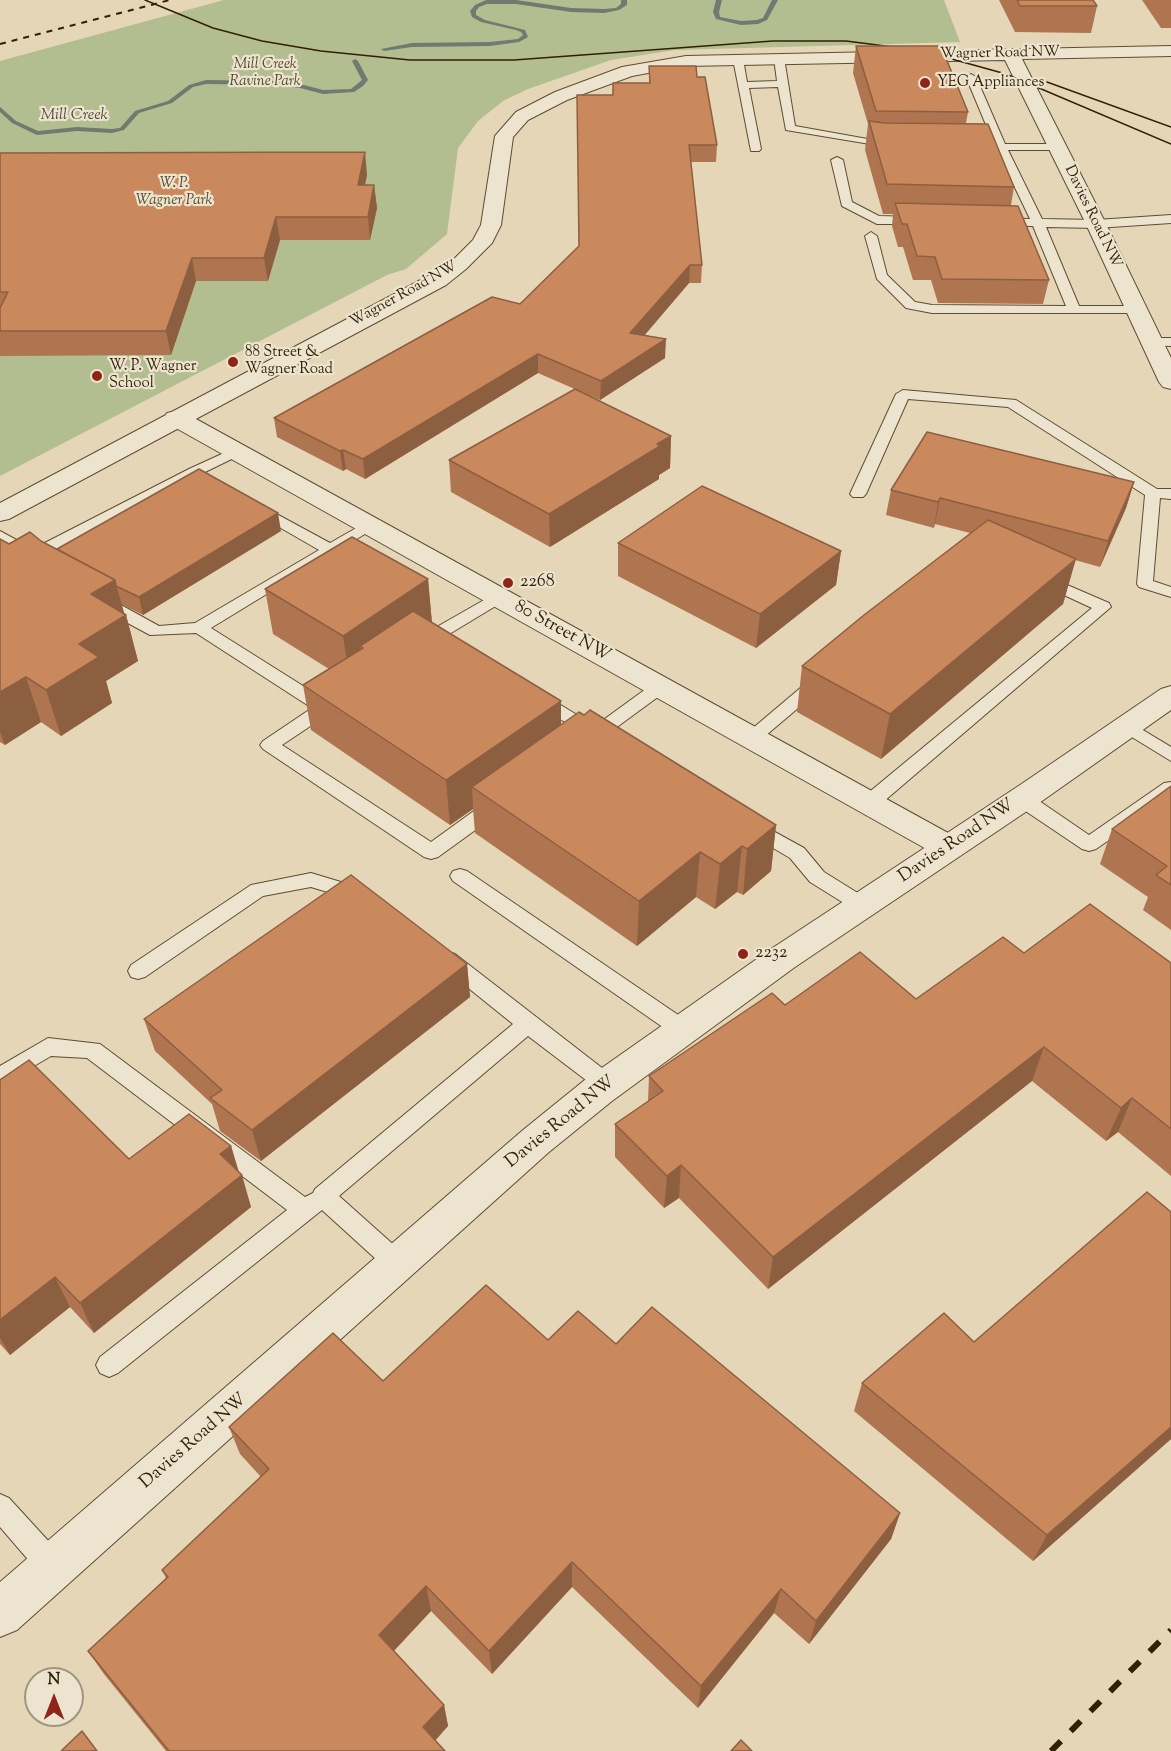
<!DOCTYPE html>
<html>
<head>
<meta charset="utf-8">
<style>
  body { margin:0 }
  #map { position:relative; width:1171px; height:1751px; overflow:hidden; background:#e4d6b7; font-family:"Sorts Mill Goudy",serif }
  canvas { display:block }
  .north { position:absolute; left:24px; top:1667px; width:60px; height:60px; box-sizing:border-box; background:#ede4d0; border:2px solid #a2957f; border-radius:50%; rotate:0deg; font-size:16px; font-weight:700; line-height:24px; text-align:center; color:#321f06 }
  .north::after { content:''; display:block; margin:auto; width:21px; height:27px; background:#8f2418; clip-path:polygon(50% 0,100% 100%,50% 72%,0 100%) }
</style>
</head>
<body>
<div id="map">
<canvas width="1171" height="1751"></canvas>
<div class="north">N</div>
</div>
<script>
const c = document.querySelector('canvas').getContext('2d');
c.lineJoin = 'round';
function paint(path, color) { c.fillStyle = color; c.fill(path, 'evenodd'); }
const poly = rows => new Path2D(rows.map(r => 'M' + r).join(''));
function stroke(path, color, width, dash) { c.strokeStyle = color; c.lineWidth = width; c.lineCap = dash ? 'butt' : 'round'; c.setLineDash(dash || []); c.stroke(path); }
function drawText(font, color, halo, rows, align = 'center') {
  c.font = font + ' "Sorts Mill Goudy",serif'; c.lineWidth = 4.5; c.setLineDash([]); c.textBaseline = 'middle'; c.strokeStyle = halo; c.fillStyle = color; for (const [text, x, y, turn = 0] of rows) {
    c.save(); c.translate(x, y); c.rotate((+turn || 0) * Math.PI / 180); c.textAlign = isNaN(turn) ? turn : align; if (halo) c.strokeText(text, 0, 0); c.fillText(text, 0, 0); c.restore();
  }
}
paint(poly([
  [224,0,944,0,960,42,675,50,611,60,528,89,503,101,478,121,458,148,447,234,406,269,387,275,0,476,0,61]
]), '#b2be8f');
paint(poly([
  [486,0,516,0,571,8,604,9,616,8,621,4,621,0,627,0,627,5,619,10,604,13,571,12,516,4,487,4,479,7,476,11,476,15,485,20,525,30,528,37,519,42,490,46,412,47,384,51,381,49,412,43,490,42,518,39,523,35,521,32,516,30,481,22,472,17,470,11,475,5,486,0],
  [716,0,722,0,719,12,720,17,741,21,757,20,763,18,772,0,778,0,767,20,758,24,741,25,716,19,713,12,716,0],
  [355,59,358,61,368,80,363,86,354,92,323,94,300,88,276,85,206,84,193,87,172,103,139,113,124,130,112,133,77,131,37,135,12,123,0,112,0,107,16,121,38,131,77,127,112,129,120,128,135,111,168,101,189,85,206,80,276,81,300,84,323,90,351,89,362,80,352,61,355,59]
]), '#707a71');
const service = poly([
  [779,55,784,58,795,126,890,143,896,146,894,148,786,130,778,87,749,88,761,149,759,151,751,151,733,59,738,56,743,59,747,82,777,81,774,58,779,55],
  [971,74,976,77,1005,144,1058,144,1064,147,1058,150,1008,150,1042,219,1096,220,1171,215,1171,223,1096,228,1046,227,1079,306,1136,306,1141,307,1142,310,1141,313,932,313,906,308,877,279,865,236,871,232,877,236,887,275,915,302,932,305,1066,306,1033,226,1000,226,994,222,1000,218,1030,219,997,150,987,149,985,147,994,144,966,77,971,74],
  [837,157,843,160,852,202,879,216,917,217,921,218,921,224,877,224,842,206,831,160,837,157],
  [1152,338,1171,338,1171,346,1147,345,1145,342,1152,338],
  [903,390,1016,400,1157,489,1171,489,1171,499,1160,498,1153,581,1171,587,1171,597,1139,587,1137,584,1145,495,1008,407,908,399,866,494,863,497,853,497,850,494,896,394,903,390],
  [237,447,242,448,244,451,242,454,205,472,211,478,209,481,204,482,194,478,38,559,26,559,0,543,0,531,33,549,189,469,237,447],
  [258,504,330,543,365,523,370,521,378,526,211,628,327,701,333,703,336,707,333,711,282,745,431,842,489,800,496,798,503,800,505,805,503,810,438,857,431,859,424,857,263,749,260,745,263,741,312,708,196,633,150,635,98,607,96,603,98,599,110,599,159,626,195,623,319,550,253,512,250,509,253,506,258,504],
  [1044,575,1109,603,1111,607,876,808,869,810,862,808,860,803,862,798,1092,608,1038,583,1036,580,1044,575],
  [498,592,504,593,506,597,504,601,446,636,456,644,454,648,442,648,426,636,428,632,498,592],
  [817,677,823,679,826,683,823,687,758,742,746,742,743,738,746,734,811,679,817,677],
  [660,681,666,683,669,687,666,691,602,738,596,740,534,704,531,700,534,696,546,696,595,726,654,683,660,681],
  [1128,721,1171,747,1171,761,1122,731,1119,727,1122,723,1128,721],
  [1171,782,1171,797,1096,849,1089,851,1082,849,1015,804,1013,799,1015,794,1022,792,1029,794,1089,835,1164,783,1171,782],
  [753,820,804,848,824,872,869,900,872,905,869,910,862,912,855,910,810,882,790,858,746,832,744,827,746,822,753,820],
  [460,869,467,871,690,1023,693,1029,690,1035,682,1037,674,1035,453,881,450,876,453,871,460,869],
  [311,873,364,889,367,894,364,899,357,901,311,887,263,896,145,977,138,979,131,977,128,971,131,965,251,885,311,873],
  [448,952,455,954,615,1078,618,1084,615,1090,607,1093,599,1090,528,1036,339,1196,405,1255,409,1263,405,1271,397,1274,389,1271,322,1210,118,1373,109,1377,100,1373,96,1365,100,1357,287,1210,87,1058,51,1056,0,1086,0,1066,48,1038,100,1044,305,1197,313,1193,315,1189,513,1024,441,966,438,960,441,954,448,952],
  [0,1494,9,1498,63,1557,67,1567,63,1577,53,1581,43,1577,0,1527,0,1494]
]);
const minor = poly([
  [176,411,185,413,959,839,964,847,959,855,948,859,937,855,167,423,164,418,167,413,176,411]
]);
const tertiary = poly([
  [1171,46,1171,56,1022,59,1106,224,1171,358,1171,389,1163,387,1159,382,1086,224,1005,60,686,66,632,76,567,100,528,120,513,137,501,225,492,243,466,269,446,285,9,519,0,521,0,503,430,275,452,261,473,240,481,225,495,136,516,112,555,92,622,67,686,56,1171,46],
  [1171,686,1171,710,1042,801,795,967,612,1101,549,1152,17,1630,0,1637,0,1582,523,1130,586,1079,771,949,1020,785,1161,689,1171,686]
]);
stroke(service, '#5e4d32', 2);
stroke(minor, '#5e4d32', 2);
stroke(tertiary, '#5e4d32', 2);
paint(service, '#ede4d0');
paint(minor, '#ede4d0');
paint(tertiary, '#ede4d0');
stroke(poly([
  [145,0,213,28,262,41,321,51,410,60,514,60,773,41,846,41,901,48],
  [930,53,1006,74,1171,144],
  [1047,82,1171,127]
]), '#321f06', 1.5);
stroke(poly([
  [0,44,170,0]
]), '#321f06', 2, [6, 6]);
stroke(poly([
  [1051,1751,1171,1630]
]), '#321f06', 6, [14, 14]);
paint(poly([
  [999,0,1093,0,1097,6,1091,33,1015,32],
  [1142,0,1171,0,1171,28,1161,28],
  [856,46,968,112,966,123,1014,187,1011,205,1049,280,1043,304,938,303,931,280,913,280,903,247,898,247,892,226,893,214,883,214,865,150,868,124,853,73],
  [649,66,697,77,717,145,716,162,691,162,702,265,701,283,689,283,644,336,665,358,600,400,538,373,365,479,346,469,343,471,277,437,274,418,520,304,579,246,613,95,613,83,649,83],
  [0,153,367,175,365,185,374,185,377,208,370,240,280,240,268,281,196,281,171,355,0,356],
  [671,436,670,468,659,475,659,479,550,547,451,492,449,460],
  [1134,482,1126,508,1100,567,1075,560,1063,604,881,759,797,712,802,666,970,533,935,524,934,528,886,515,891,490],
  [281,531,143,615,121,604,124,614,126,615,138,661,106,681,112,703,61,736,41,722,5,745,0,742,0,539,9,544,41,541,57,549],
  [618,543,841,551,836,585,756,648,618,576],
  [428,579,432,623,561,701,561,724,776,825,771,871,743,895,737,892,715,909,696,897,637,946,475,833,473,809,450,825,311,730,303,685,329,669,273,634,265,589],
  [1171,786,1171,930,1143,910,1148,897,1100,864,1112,829],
  [1024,953,1171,963,1171,1176,1118,1132,1106,1141,1032,1081,768,1289,679,1198,664,1208,615,1157,615,1124,648,1101,649,1076,785,1005,916,999],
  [467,964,470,997,261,1161,220,1131,212,1104,155,1051,144,1019],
  [0,1080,129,1159,231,1146,239,1172,251,1207,94,1333,70,1307,10,1355,0,1344],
  [1171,1212,1171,1439,1033,1561,854,1411,862,1383,974,1342],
  [548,1340,616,1344,900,1513,891,1539,809,1644,774,1613,698,1708,572,1587,492,1674,431,1611,394,1651,444,1705,448,1726,435,1741,445,1751,166,1751,104,1674,88,1651,166,1578,162,1570,261,1477,240,1454,229,1427,383,1381]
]), '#ae7550');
paint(poly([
  [365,152,367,175,360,208,358,185],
  [374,185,377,208,370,240,368,217],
  [276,217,280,240,268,281,264,258],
  [192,258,196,281,171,355,166,331],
  [690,265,689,283,630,352,630,333],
  [666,339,665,358,600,400,601,381],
  [538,354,538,373,365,479,363,459],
  [671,436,670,468,659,475,659,479,550,547,549,514],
  [343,450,346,469,343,471,340,451],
  [1134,482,1126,508,1100,567,1108,541],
  [940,498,935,524,934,528,938,502],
  [278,513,281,531,143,615,139,597],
  [841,551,836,585,756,648,760,614],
  [1076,559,1063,604,881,759,890,714],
  [428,579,432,624,360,646,363,672,350,682,343,636],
  [115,580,125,616,126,615,138,661,106,681,112,703,61,736,46,690,79,644,91,594],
  [26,677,41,722,5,745,0,732,0,692],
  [561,701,561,747,472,787,473,809,450,825,446,780],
  [776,825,771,871,743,895,747,849],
  [742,846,737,892,715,909,720,864],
  [700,852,696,897,637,946,639,901],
  [467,964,470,997,261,1161,252,1130],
  [1044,1047,1032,1081,768,1289,773,1257],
  [1132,1098,1118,1132,1106,1141,1121,1108],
  [231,1146,240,1177,242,1175,251,1207,94,1333,80,1303,220,1154],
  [681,1165,679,1198,664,1208,667,1176],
  [55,1277,70,1307,10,1355,0,1338,0,1320],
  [1171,1427,1171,1439,1033,1561,1047,1535],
  [900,1513,891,1539,809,1644,816,1621],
  [572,1562,572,1587,492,1674,489,1651],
  [426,1586,431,1611,386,1659,379,1635],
  [781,1589,774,1613,698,1708,701,1686],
  [444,1705,448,1726,428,1748,423,1727]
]), '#8d5f41');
const building = poly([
  [1017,0,1093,0,1097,6,1020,6,1017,0],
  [856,46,941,46,968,112,876,111,856,46],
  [649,66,696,66,697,77,705,77,717,145,689,145,702,265,690,265,630,333,666,339,601,381,538,354,363,459,343,450,340,451,274,418,492,297,520,304,579,246,577,95,613,95,613,83,650,83,649,66],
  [869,121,884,123,988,124,1014,187,887,184,869,121],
  [365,152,358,185,374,185,368,217,276,217,264,258,192,258,166,331,0,331,0,308,8,292,0,292,0,153,365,152],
  [895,203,1018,206,1049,280,942,279,935,257,917,256,907,224,902,224,895,203],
  [575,389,671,436,657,444,660,446,549,514,449,460,575,389],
  [927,432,1134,482,1108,541,940,498,938,502,891,490,927,432],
  [199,469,278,513,139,597,116,586,115,580,57,549,199,469],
  [702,486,841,551,760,614,618,543,702,486],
  [988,520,1076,559,890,714,802,666,864,615,988,520],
  [30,532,41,541,115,580,91,594,126,615,79,644,99,657,46,690,26,677,0,692,0,539,9,544,30,532],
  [352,537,428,579,343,636,265,589,352,537],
  [413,611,561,701,446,780,303,685,363,648,360,646,413,611],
  [590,710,776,825,747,849,742,846,720,864,700,852,639,901,472,787,579,712,584,715,590,710],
  [1171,786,1171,885,1156,875,1167,866,1112,829,1171,786],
  [351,875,467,964,252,1130,210,1098,222,1090,144,1019,351,875],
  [1090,904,1171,963,1171,1129,1132,1098,1121,1108,1044,1047,773,1257,681,1165,667,1176,615,1124,663,1091,649,1076,772,993,785,1005,860,952,916,999,1003,937,1024,953,1090,904],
  [29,1060,129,1159,189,1114,231,1146,220,1154,242,1175,80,1303,55,1277,0,1320,0,1080,29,1060],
  [1147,1192,1171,1212,1171,1427,1047,1535,862,1383,944,1313,974,1342,1147,1192],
  [486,1285,548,1340,578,1311,616,1344,652,1307,900,1513,816,1621,781,1589,701,1686,572,1562,489,1651,426,1586,379,1635,444,1705,423,1727,445,1751,169,1751,88,1651,168,1577,162,1570,269,1469,229,1427,333,1333,383,1381,486,1285],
  [82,1731,97,1751,61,1751,82,1731],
  [741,1740,752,1751,731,1751,741,1740]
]);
paint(building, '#ca885d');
stroke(building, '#8d5f41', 1.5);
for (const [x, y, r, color] of [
  [925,83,6,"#8f2418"],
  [233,362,6,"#8f2418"],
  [97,376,6,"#8f2418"],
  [508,583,6,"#8f2418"],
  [743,954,6,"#8f2418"]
]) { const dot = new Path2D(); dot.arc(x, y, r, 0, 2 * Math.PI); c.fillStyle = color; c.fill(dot); stroke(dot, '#ede4d0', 2); }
drawText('15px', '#321f06', '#ede4d0', [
  ["Wagner Road NW",1000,54,-1],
  ["Davies Road NW",1092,217,64],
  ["Wagner Road NW",404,295,-29]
]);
drawText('italic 15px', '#524728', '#ede4d0', [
  ["Mill Creek",265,65],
  ["Ravine Park",265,82],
  ["W. P.",174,184],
  ["Wagner Park",174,201]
]);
drawText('15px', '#321f06', '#ede4d0', [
  ["YEG Appliances",937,83],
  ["88 Street &",245,353],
  ["Wagner Road",245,370],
  ["W. P. Wagner",109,367],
  ["School",109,384]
], 'left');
drawText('italic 16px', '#514c3c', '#ede4d0', [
  ["Mill Creek",74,116]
]);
drawText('18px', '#321f06', '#ede4d0', [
  ["2268",520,583],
  ["2232",755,954]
], 'left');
drawText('18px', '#321f06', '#ede4d0', [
  ["80 Street NW",562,632,29],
  ["Davies Road NW",957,842,-34],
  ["Davies Road NW",561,1123,-39],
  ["Davies Road NW",194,1442,-41]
]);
</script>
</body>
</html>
